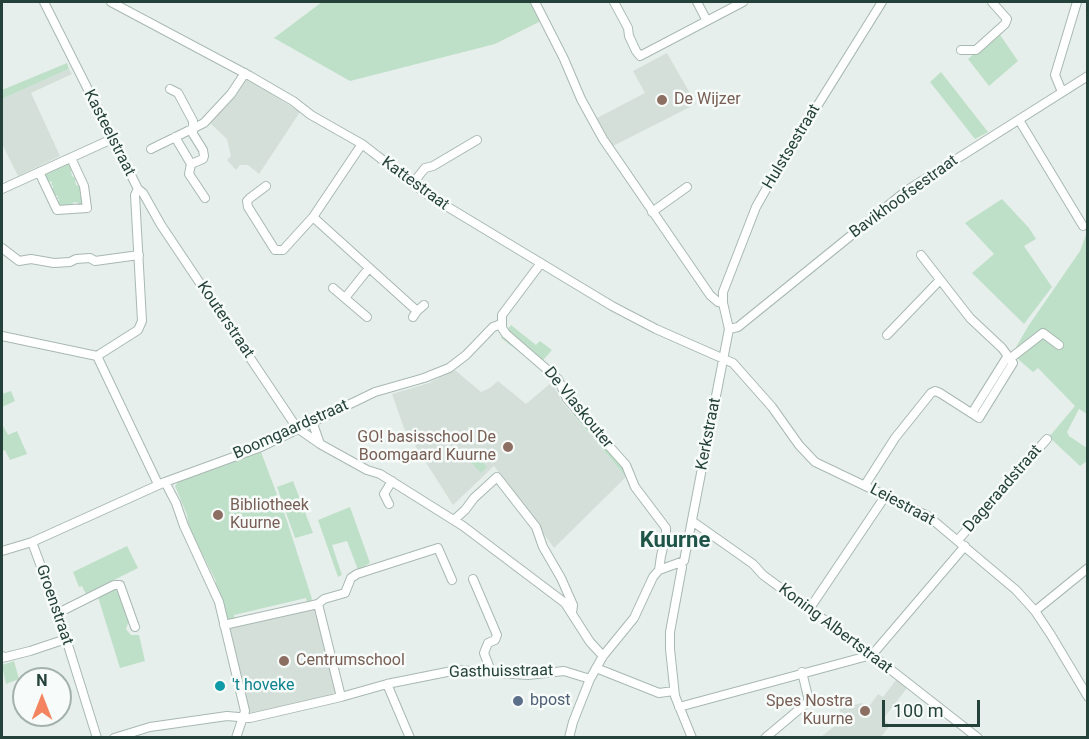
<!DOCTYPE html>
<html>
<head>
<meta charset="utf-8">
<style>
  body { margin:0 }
  #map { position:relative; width:1089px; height:739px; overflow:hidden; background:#e6efeb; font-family:Roboto,sans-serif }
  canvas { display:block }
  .frame { position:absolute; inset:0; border:3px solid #24423a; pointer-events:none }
  .north { position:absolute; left:12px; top:667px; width:60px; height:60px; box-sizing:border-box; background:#f7fbf9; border:2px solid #a3b1ad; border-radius:50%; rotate:0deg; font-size:16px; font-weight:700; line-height:24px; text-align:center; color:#24423a }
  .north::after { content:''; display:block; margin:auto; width:21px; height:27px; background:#f4845f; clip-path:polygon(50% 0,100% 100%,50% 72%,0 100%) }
  .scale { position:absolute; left:882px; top:700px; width:98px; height:27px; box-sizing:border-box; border:3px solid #24423a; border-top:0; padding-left:8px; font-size:18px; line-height:21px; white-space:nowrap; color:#24423a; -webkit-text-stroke:4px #f7fbf9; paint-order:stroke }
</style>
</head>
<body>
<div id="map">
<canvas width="1089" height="739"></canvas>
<div class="frame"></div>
<div class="north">N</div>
<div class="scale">100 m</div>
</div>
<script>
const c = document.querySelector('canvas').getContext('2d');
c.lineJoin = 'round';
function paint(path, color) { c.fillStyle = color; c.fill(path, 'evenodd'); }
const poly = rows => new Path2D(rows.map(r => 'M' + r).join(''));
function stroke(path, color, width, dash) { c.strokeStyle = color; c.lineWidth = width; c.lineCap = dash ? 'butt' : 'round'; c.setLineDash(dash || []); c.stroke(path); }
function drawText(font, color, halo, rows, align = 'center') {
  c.font = font + ' Roboto,sans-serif'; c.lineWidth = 5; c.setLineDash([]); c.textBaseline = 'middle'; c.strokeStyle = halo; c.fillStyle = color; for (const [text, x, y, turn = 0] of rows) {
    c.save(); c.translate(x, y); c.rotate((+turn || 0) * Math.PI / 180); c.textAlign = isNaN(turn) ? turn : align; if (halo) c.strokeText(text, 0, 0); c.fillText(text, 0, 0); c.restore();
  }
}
paint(poly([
  [667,53,696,104,613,146,597,118,645,93,633,71],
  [69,69,72,74,31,93,60,156,18,176,2,144,2,99],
  [247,79,300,112,259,174,248,165,240,165,236,170,227,160,231,156,227,139,210,123,235,97],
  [455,370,481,392,490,388,498,381,526,404,552,382,562,402,626,477,554,548,494,466,453,505,404,428,392,394,429,383],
  [317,608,338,694,249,713,230,628],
  [896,680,907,688,883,719,890,725,881,737,821,737,842,720,839,708,862,703,868,708,878,694,883,697]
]), '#d4dfda');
paint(poly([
  [322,2,531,2,541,21,495,44,350,81,274,38],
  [998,32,1018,61,989,86,968,59],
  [67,63,69,69,2,99,2,90],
  [941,72,988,132,975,139,930,82],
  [69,162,76,173,71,171,72,176,80,181,75,180,76,185,82,187,84,204,76,207,79,203,74,202,69,208,56,205,54,200,59,201,59,199,57,199,58,196,51,194,48,187,53,188,53,186,51,185,52,182,45,180,44,173],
  [1002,199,1029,228,1036,239,1024,246,1052,287,1024,324,972,273,994,254,965,223],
  [1087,232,1087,414,1079,409,1067,432,1069,436,1087,448,1087,461,1080,466,1049,437,1075,406,1038,368,1033,372,1012,354,1029,325,1080,251],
  [511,325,536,345,540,341,552,350,538,366,501,338],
  [11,391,15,401,2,407,2,394],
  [576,410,629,473,626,477,572,413],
  [2,424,8,435,17,431,27,454,10,460,5,450,2,451],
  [261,452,287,521,312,599,308,605,306,598,234,615,235,621,231,621,226,617,215,585,216,581,189,528,187,515,175,486,178,482],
  [475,454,487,467,481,473,468,459],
  [293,481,313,533,295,538,277,487],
  [350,507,370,563,358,570,347,541,332,545,342,575,338,577,318,520],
  [127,546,138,568,86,594,82,586,79,587,73,572],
  [116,588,119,589,129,620,126,629,131,635,139,635,145,661,120,668,98,597],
  [14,661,19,679,6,684,2,665]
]), '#bfe0c8');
const minor = poly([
  [44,2,138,189,143,193,161,225,297,428,320,444,367,470,380,474,463,526,565,603,590,642,603,656],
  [111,2,250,76,293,101,311,115,362,144,428,195,612,306,656,329,733,363,772,407,799,445,815,462,928,516,1016,590,1035,611,1051,635,1088,697],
  [535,2,564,59,581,99,603,139,710,295,718,302,723,303],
  [614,2,628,28,629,36,636,51,640,56,743,2],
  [697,2,707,21],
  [961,50,976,50,1005,24,1007,19,992,2],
  [170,89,178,93,193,121,193,134,203,150,204,156,203,159,191,164,175,137],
  [1062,92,1055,75,1077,2],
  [1019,120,1083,226],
  [151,149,204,123,231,94,245,73],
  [191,164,189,174,205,198],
  [39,172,57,210,87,208,84,186,71,158],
  [413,183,425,168,433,166,477,140],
  [266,186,250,198,247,201,248,207,275,250,283,250,313,217,362,144],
  [2,189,112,139],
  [652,212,687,187],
  [313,217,417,311,413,317],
  [2,248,19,261,31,259,54,263,70,262,76,259,90,258,95,261,139,255],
  [541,263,502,315,502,328,506,334,558,379,567,399,626,465,635,487,666,528,666,535,661,556,659,570],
  [333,288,367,317],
  [345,298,369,268],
  [417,311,424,305],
  [729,329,738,327,906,191,1088,76],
  [887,335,939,281],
  [2,336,97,356],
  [97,356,138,330,142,321,135,195,138,189],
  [97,356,158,484],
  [1007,357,1012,357,1043,333,1059,345],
  [972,413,1007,357],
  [312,421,320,444],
  [165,482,176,503,184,526,219,602,245,711,236,738],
  [865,485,895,438,931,393,935,391,940,393,979,418,1013,363,1002,348,970,318,921,255],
  [389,504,384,494,392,481],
  [454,520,465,510,474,498,497,477,536,527,543,547,561,578,573,605,572,613],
  [692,521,753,564,763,575,872,655,978,738],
  [958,540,1047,439],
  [32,542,58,613,97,738],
  [2,551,32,542,165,482,261,447,375,392,424,378,449,368,466,355,493,327,501,324],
  [679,564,682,567,670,632,670,649,675,696,692,738],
  [473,579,497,635,495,640,488,643,484,653,489,666,488,672],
  [318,604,341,697],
  [810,608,886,495],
  [1035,611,1088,568],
  [58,613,114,585,120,585,135,627],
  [224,625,318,604,324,599,345,593,351,578,357,574,438,548,452,580],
  [872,655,965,546],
  [2,656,2,658,30,651,66,639],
  [596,668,659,693,674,691],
  [387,684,410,738],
  [679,707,864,657,868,652],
  [114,738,150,727,227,716,250,718,341,697,387,684,457,670,528,675,564,671,590,679],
  [569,738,573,722,590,679,603,656,634,618,653,577,659,570,684,561,729,329,723,303,723,292,756,207,773,177,882,2],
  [765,738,809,701,802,672]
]);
stroke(minor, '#a8b8b2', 10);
stroke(minor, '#fff', 8);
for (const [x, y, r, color] of [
  [662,100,6,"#8d6e63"],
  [508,447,6,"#8d6e63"],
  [218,515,6,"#8d6e63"],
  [284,661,6,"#8d6e63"],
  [220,686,6,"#0f9aa8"],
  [518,701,6,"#5c6f8a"],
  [865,711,6,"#8d6e63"]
]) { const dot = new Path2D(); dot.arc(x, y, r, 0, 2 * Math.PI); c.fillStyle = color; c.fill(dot); stroke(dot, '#f7fbf9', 2); }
drawText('16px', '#785e54', '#f7fbf9', [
  ["De Wijzer",674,100],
  ["GO! basisschool De",496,438,"right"],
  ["Boomgaard Kuurne",496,456,"right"],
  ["Bibliotheek",230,506],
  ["Kuurne",230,524],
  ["Centrumschool",296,661],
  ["Spes Nostra",853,702,"right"],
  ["Kuurne",853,720,"right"]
], 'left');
drawText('16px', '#24423a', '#f7fbf9', [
  ["Kasteelstraat",109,133,63],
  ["Hulstsestraat",792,147,-59],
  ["Kattestraat",415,184,36],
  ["Bavikhoofsestraat",904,197,-36],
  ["Kouterstraat",225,320,56],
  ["De Vlaskouter",578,408,51],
  ["Boomgaardstraat",291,430,-24],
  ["Kerkstraat",709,434,-79],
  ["Dageraadstraat",1003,489,-49],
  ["Leiestraat",902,505,28],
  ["Groenstraat",54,605,71],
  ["Koning Albertstraat",835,629,37],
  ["Gasthuisstraat",501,672,-1]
]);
drawText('16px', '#0d838f', '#f7fbf9', [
  ["'t hoveke",232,686]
], 'left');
drawText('16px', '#4e5e75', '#f7fbf9', [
  ["bpost",530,701]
], 'left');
drawText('bold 22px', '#1f5548', '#f7fbf9', [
  ["Kuurne",675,541]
]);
</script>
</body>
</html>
